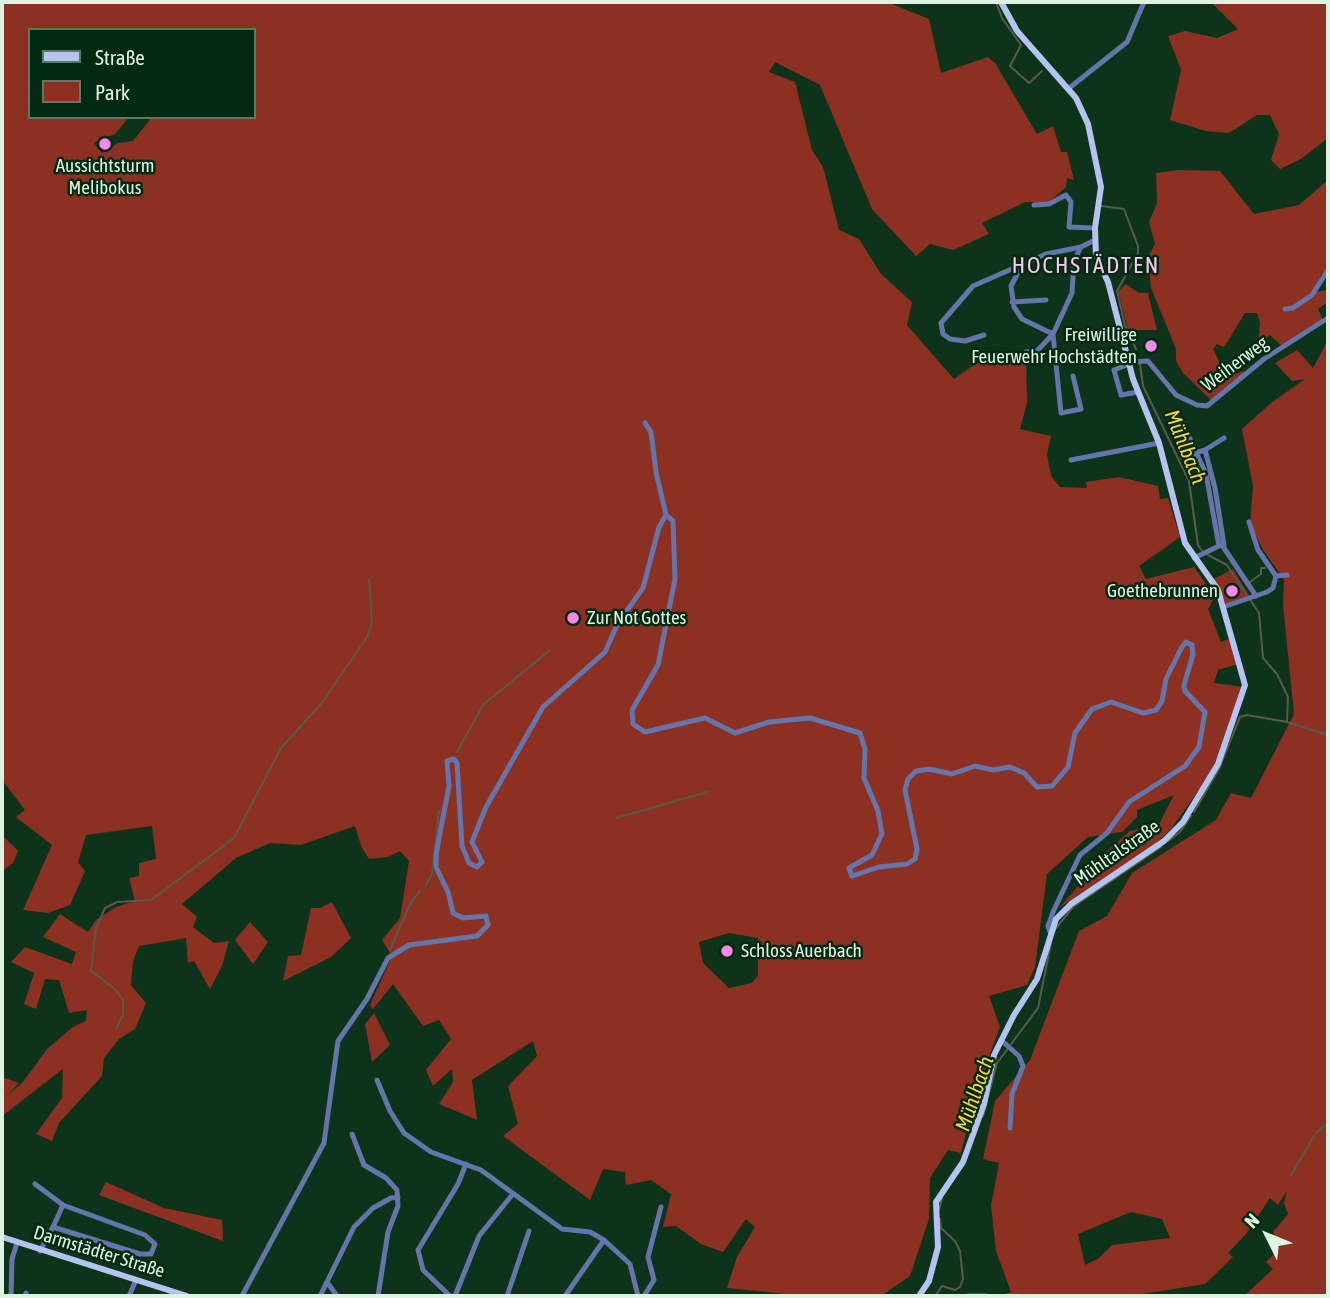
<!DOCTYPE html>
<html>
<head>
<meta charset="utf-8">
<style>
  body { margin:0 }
  #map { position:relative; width:1330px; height:1298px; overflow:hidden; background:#0d331a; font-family:"Asap Condensed",sans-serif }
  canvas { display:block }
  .frame { position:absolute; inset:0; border:4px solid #def3e2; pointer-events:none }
  .legend { position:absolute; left:28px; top:28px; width:228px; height:91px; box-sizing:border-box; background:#022911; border:2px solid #5a7a65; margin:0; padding:9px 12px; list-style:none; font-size:21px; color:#def3e2 }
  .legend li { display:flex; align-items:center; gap:14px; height:35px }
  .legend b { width:35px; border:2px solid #5a7a65 }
  .north { position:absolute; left:1232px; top:1200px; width:70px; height:70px; -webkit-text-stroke:5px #022911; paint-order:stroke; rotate:313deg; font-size:19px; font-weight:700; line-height:28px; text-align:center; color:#def3e2 }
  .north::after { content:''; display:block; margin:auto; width:24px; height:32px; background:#def3e2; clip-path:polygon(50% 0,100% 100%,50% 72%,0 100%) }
</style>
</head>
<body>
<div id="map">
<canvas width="1330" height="1298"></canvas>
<div class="frame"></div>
<ul class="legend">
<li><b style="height:9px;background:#b5c3f0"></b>Straße</li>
<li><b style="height:19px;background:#8c3122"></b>Park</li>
</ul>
<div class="north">N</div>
</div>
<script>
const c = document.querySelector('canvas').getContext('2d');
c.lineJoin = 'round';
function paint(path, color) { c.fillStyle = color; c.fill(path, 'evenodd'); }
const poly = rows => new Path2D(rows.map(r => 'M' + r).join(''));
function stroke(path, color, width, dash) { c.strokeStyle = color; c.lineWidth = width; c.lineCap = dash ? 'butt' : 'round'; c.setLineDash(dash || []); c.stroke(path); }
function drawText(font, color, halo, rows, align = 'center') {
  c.font = font + ' "Asap Condensed",sans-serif'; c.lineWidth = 5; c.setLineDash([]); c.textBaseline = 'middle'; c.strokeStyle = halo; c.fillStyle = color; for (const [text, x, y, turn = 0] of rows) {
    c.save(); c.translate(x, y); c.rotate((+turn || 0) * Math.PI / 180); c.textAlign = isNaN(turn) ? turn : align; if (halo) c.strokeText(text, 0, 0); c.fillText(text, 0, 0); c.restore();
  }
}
paint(poly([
  [2,2,887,2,929,19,941,73,988,57,995,63,1037,134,1053,126,1061,152,1067,152,1074,180,1067,178,1066,187,1048,203,1025,202,982,223,989,234,953,250,930,244,916,256,872,209,820,85,775,62,769,72,795,82,812,150,823,167,839,230,859,239,881,274,912,302,907,325,954,379,975,364,1026,353,1027,403,1020,429,1051,436,1047,454,1051,476,1060,487,1087,488,1086,482,1119,477,1158,486,1160,499,1168,498,1180,537,1139,566,1146,579,1194,567,1215,597,1208,609,1221,642,1229,639,1238,664,1218,670,1214,683,1243,687,1225,744,1204,783,1171,829,1153,846,1059,908,1086,877,1089,867,1130,831,1139,829,1142,835,1157,828,1174,795,1137,810,1137,817,1122,832,1088,837,1047,874,1035,967,1027,985,989,996,1000,1027,988,1059,979,1106,966,1133,961,1153,948,1150,930,1178,929,1219,910,1276,881,1296,805,1296,727,1288,737,1257,755,1227,746,1219,723,1252,701,1244,676,1226,663,1227,671,1194,651,1180,626,1185,625,1172,603,1169,590,1200,503,1136,518,1124,508,1086,537,1056,533,1041,472,1080,477,1120,439,1104,453,1082,452,1069,433,1086,426,1070,451,1039,439,1020,423,1026,393,984,373,1009,370,1005,392,956,382,940,400,918,409,861,400,851,388,857,369,859,361,846,355,826,301,845,270,843,236,858,182,904,197,917,193,927,214,943,229,941,222,966,210,989,194,961,188,963,186,938,139,946,133,961,131,985,146,1003,135,1029,119,1039,104,1058,102,1076,59,1123,52,1141,36,1134,62,1098,63,1069,2,1116,2,1077,19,1083,5,1097,23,1082,47,1049,73,1027,86,1021,87,1010,69,1013,59,980,45,979,36,1009,24,1004,34,973,11,962,25,947,72,964,76,952,43,937,60,914,88,932,96,920,116,907,135,901,129,878,139,876,139,863,156,859,152,826,86,835,78,862,85,871,70,905,48,913,23,910,52,845,16,817,25,810,2,780],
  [30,30,254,30,254,117,152,117,133,141,118,143,102,153,94,143,115,134,129,117,30,117],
  [729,933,758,938,758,975,752,983,729,988,703,963,699,942],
  [1211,2,1328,2,1328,138,1301,159,1280,169,1271,160,1279,134,1270,115,1257,115,1229,133,1206,131,1170,120,1181,70,1168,36,1185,31,1217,38,1238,29],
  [1179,170,1220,171,1254,214,1299,205,1328,180,1328,269,1321,275,1315,292,1328,290,1328,302,1318,309,1323,320,1282,346,1270,335,1258,347,1260,323,1257,313,1245,313,1224,347,1217,344,1213,349,1227,378,1243,371,1244,373,1211,400,1183,373,1176,361,1176,349,1151,288,1148,257,1155,244,1149,222,1157,203,1156,173],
  [1126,284,1139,293,1148,293,1157,330,1128,330,1118,291],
  [1328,340,1328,1296,1244,1296,1273,1269,1266,1262,1275,1253,1272,1249,1281,1246,1273,1232,1288,1214,1284,1203,1287,1191,1278,1205,1270,1198,1246,1234,1228,1253,1233,1257,1205,1284,1130,1296,999,1296,1011,1292,996,1251,991,1205,999,1163,983,1159,995,1101,1030,1060,1079,931,1107,916,1132,873,1216,820,1231,793,1251,798,1294,714,1283,605,1284,580,1262,548,1250,523,1253,486,1242,429,1271,403,1305,379,1292,381,1275,363,1297,350,1313,368],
  [1131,1212,1162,1219,1170,1238,1112,1245,1099,1258,1085,1265,1078,1234],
  [1233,569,1249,596,1226,604,1214,579],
  [2,835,18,851,13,863,2,871],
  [332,902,351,938,331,957,283,981,288,956,301,955,311,908,320,908],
  [250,922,268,942,253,964,235,940],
  [374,1013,390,1045,372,1062,365,1024],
  [106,1182,164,1208,222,1220,223,1241,99,1195]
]), '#8c3122');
stroke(poly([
  [996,2,1002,18,1021,45,1010,66,1029,83,1042,71],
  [1101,206,1124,209,1138,246,1138,253,1117,291,1125,326,1136,349],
  [1140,364,1143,386,1189,481,1198,545,1203,552],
  [1250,582,1261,574,1261,568,1265,568],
  [1287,722,1325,734],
  [457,752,483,705,550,650],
  [1194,812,1219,769,1240,717,1247,715,1287,722,1288,697,1277,674,1263,658,1259,613,1227,565,1208,555],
  [616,818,707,792],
  [1168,841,1180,832,1191,816],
  [426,885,432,874,439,811],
  [1056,928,1073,907,1161,847],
  [390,950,411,902,420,891],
  [116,1029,123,1014,123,1000,115,989,91,971,96,928,105,908,117,902,151,900,234,838,281,748,321,704,367,637,372,623,369,579],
  [983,1116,997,1063,1038,1008,1051,943],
  [1316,1133,1326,1125],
  [1291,1175,1314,1136],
  [939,1210,942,1198],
  [935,1296,942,1286,955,1290,960,1287,963,1279,960,1251,955,1241,941,1228,940,1219]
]), '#585b4c', 2);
stroke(poly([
  [1068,89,1127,42,1144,2],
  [1034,205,1049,204,1066,195,1071,202,1069,227,1095,228],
  [1022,265,1011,286,1014,307,1022,319,1053,334],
  [1012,302,1046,300],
  [1285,309,1293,308,1312,295,1328,270],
  [1053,334,1061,413,1081,409,1073,376],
  [984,335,965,341,950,339,943,334,941,323,973,286,1046,254,1081,247,1095,240],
  [1026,352,1038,350,1053,334,1072,293,1074,261,1081,247],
  [1129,362,1148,361,1176,395,1197,405,1207,406,1264,359,1328,318],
  [1129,364,1114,370,1121,395,1138,392],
  [1182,421,1206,474,1219,546],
  [645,423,651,432,656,472,666,515,673,521,675,579,658,665,632,710,633,724,645,732,705,718,735,733,769,722,810,718,860,733,865,749,864,778,878,811,882,834,872,855,849,868,852,876,879,867,907,864,915,859,917,849,905,790,908,779,916,771,929,769,952,774,975,766,993,770,1010,767,1024,773,1037,787,1052,786,1068,767,1075,733,1092,709,1111,702,1143,713,1156,710,1162,701,1166,679,1182,647,1186,642,1192,645,1193,654,1184,685,1185,691,1205,712,1199,747,1185,766,1129,802,1107,833,1080,855,1053,912,1048,926,1050,932],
  [1205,450,1215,488,1224,545],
  [1182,457,1205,450,1224,438],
  [1071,460,1159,443],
  [1249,522,1258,550,1276,576],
  [1222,545,1256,596],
  [1194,558,1219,546],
  [1223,607,1267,592,1273,588,1276,576,1287,575],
  [1001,1040,1019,1056,1023,1066,1012,1094,1010,1128],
  [377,1080,390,1111,404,1133,431,1152,481,1170,562,1229,590,1232,604,1240,630,1264,638,1296],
  [352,1134,364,1165,386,1178,397,1190,398,1206,388,1232,378,1296],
  [35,1184,63,1205],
  [40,1251,53,1227,140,1254,151,1254,155,1244,145,1235,63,1205,53,1227],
  [327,1282,337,1296],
  [11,1296,12,1259,17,1243],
  [25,1296,26,1293],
  [129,1296,136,1280],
  [242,1296,324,1143,338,1041,367,999,388,958,409,945,477,936,488,925,486,916,463,918,453,913,448,892,436,867,436,854,449,786,447,761,454,759,457,763,462,846,469,863,477,867,482,862,472,842,486,807,543,707,605,652,618,623,643,588,659,527,666,515],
  [320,1296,354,1227,373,1208,391,1198,398,1197],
  [450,1296,423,1270,418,1250,458,1184,466,1164],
  [455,1296,479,1236,512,1195],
  [507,1296,529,1231],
  [565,1296,604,1240],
  [644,1296,654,1280,648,1257,661,1207],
  [968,1296,986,1296]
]), '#6574aa', 5);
stroke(poly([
  [2,1237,187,1296],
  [919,1296,929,1281,938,1247,936,1202,963,1162,984,1104,994,1055,1014,1015,1037,979,1056,919,1071,904,1164,841,1183,822,1218,764,1245,685,1218,590,1185,543,1159,443,1133,379,1108,282,1096,256,1095,228,1101,187,1088,124,1076,98,1017,31,1001,2]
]), '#b5c3f0', 6);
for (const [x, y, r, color] of [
  [105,144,7,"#f888ea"],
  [1151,346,7,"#f888ea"],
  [1232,591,7,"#f888ea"],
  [573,618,7,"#f888ea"],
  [727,951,7,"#f888ea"]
]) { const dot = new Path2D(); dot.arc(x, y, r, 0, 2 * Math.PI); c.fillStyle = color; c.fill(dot); stroke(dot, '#022911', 2.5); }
drawText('19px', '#def3e2', '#022911', [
  ["Aussichtsturm",105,166,"center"],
  ["Melibokus",105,188,"center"],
  ["Freiwillige",1137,335],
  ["Feuerwehr Hochstädten",1137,357],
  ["Goethebrunnen",1218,591],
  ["Zur Not Gottes",587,618,"left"],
  ["Schloss Auerbach",741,951,"left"]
], 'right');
drawText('19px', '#def3e2', '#022911', [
  ["Weiherweg",1235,364,-37],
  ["Mühltalstraße",1117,853,-35],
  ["Darmstädter Straße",99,1252,17]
]);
drawText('italic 21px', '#fdd23e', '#022911', [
  ["Mühlbach",1185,447,68],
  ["Mühlbach",975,1094,-71]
]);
c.letterSpacing = '2px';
drawText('23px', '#fac7f1', '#022911', [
  ["HOCHSTÄDTEN",1086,266]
]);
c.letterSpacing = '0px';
</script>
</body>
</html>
